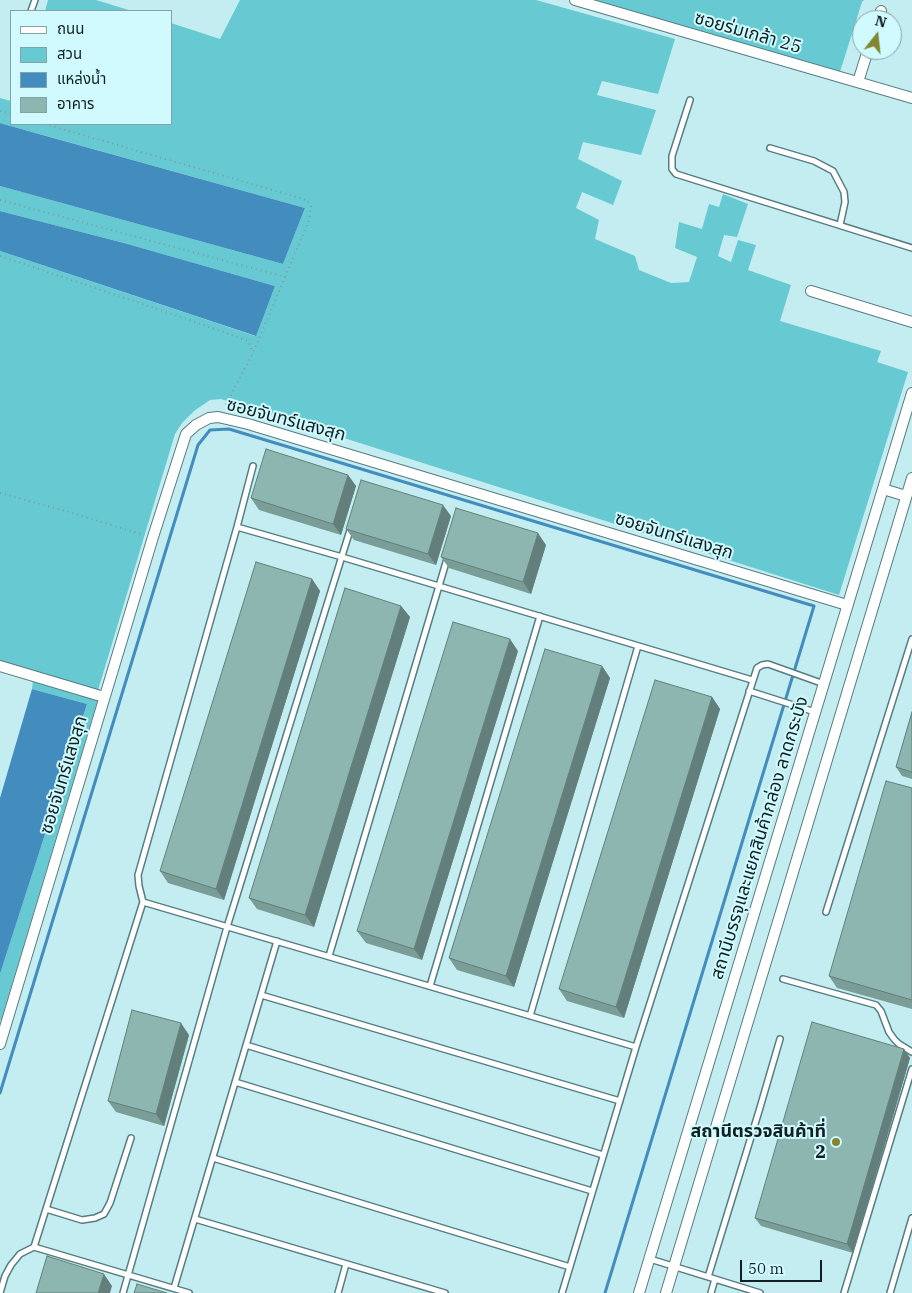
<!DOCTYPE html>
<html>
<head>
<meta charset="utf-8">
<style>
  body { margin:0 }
  #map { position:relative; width:912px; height:1293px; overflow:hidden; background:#c3edf1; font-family:"IBM Plex Serif","Noto Sans Thai",serif }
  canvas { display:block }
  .legend { position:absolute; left:10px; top:10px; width:162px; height:115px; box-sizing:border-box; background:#d0fafe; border:1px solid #84a3a6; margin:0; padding:6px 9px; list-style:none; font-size:15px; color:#112123 }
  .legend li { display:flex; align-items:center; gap:10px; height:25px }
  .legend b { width:25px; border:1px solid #84a3a6 }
  .north { position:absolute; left:852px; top:10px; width:50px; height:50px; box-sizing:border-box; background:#d0fafe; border:1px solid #84a3a6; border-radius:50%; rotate:16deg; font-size:14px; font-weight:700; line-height:20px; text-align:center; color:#112123 }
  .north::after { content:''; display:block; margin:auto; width:18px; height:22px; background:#83852f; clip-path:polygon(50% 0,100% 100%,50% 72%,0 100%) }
  .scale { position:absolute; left:740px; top:1260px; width:82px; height:22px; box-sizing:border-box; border:2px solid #112123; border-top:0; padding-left:6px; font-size:15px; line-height:18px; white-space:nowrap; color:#112123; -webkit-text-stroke:4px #d0fafe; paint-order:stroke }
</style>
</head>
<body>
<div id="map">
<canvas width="912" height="1293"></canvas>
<ul class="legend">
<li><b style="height:6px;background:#fff"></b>ถนน</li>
<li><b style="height:14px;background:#67c9d2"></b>สวน</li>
<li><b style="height:14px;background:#438dbe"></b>แหล่งน้ำ</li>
<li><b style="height:14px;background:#8eb6b0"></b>อาคาร</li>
</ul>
<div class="north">N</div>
<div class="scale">50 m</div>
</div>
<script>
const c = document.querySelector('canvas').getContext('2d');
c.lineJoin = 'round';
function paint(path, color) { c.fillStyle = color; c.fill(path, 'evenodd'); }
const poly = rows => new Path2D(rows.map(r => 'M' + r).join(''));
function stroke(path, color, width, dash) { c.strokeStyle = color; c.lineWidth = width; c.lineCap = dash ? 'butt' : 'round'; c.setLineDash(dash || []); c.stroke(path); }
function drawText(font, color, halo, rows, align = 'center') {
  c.font = font + ' "IBM Plex Serif","Noto Sans Thai",serif'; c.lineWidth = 4; c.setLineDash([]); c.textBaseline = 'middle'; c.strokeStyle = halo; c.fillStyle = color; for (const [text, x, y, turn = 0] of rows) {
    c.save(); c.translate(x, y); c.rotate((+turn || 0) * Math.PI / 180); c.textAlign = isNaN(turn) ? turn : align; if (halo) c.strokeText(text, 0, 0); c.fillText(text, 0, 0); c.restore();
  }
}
paint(poly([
  [48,0,96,0,132,11,45,11],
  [240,0,536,0,675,39,658,94,602,81,597,95,656,110,641,155,583,142,578,159,622,181,613,205,582,192,576,208,599,220,595,239,635,256,639,270,671,283,689,282,697,257,675,248,679,222,702,229,709,204,719,207,723,194,748,204,737,237,724,235,718,256,731,262,738,240,756,245,748,270,791,285,780,321,881,351,877,362,908,372,839,595,221,399,210,400,194,411,182,423,175,434,99,687,97,702,1,1020,0,1020,0,974,87,704,32,689,33,680,0,671,0,251,255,336,275,286,124,243,0,211,0,186,283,264,305,208,0,123,0,98,11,101,11,124,171,124,171,23,220,39],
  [589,0,864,0,862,2,839,75]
]), '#67c9d2');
paint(poly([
  [0,123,39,134,305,208,283,264,0,186],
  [0,211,124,243,275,286,256,336,0,251],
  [32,689,87,704,0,974,0,798]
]), '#438dbe');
stroke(poly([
  [0,1093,198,445,210,430,229,429,814,606,605,1293]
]), '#438dbe', 3);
const service = poly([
  [31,11,35,0],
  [690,100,672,156,672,169,676,174,912,248],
  [770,148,814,161,833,171,844,192,845,202,840,225],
  [237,527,342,557,752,680],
  [749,691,815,712],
  [143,902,636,1047],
  [826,912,912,639],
  [329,956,447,559],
  [783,979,876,1005,881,1011,889,1032,894,1039,899,1044,912,1052],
  [430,986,540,616],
  [261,995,620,1101],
  [530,1016,638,646],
  [246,1045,603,1155],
  [235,1082,592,1191],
  [213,1158,570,1267],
  [46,1209,82,1220,95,1218,104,1214,110,1203,131,1138],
  [195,1219,445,1293],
  [34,1247,143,902,139,886,138,875,237,527,253,466],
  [650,1259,760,1293],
  [708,1277,759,1111,780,1039],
  [174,1288,277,941],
  [0,1293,5,1276,11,1265,20,1254,34,1247,189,1293],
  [123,1293,227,927,351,527],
  [338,1293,346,1264],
  [562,1293,636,1047,757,668,762,665,768,664,824,684],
  [711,1293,715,1279],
  [844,1293,912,1069],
  [890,1293,912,1218]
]);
const minor = poly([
  [575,0,912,98],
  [878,20,881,11],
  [858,82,868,50],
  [811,291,912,322],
  [883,489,906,496],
  [0,666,104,697],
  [0,1044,153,537,186,434,196,425,209,418,218,417,248,424,847,605],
  [639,1293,912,393],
  [666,1293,912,478]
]);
stroke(service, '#567d81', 8);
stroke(minor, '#567d81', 12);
stroke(poly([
  [0,111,11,114],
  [45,124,307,200,311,206,309,221,285,277],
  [0,200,285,277,253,353,224,408],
  [0,256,184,318,248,341,253,353],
  [0,493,69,512,144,535]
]), '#7d9da0', 2, [1, 4]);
stroke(service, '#fff', 5);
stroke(minor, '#fff', 10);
paint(poly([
  [348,475,356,486,341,535,259,510,251,498],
  [451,516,436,565,354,540,346,529],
  [546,545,531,594,449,568,441,557],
  [312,579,320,591,224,900,168,883,160,871],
  [401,606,410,617,314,927,257,909,249,898],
  [518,651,422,960,366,943,357,931],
  [602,666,610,678,514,987,457,970,449,958],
  [712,697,720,709,624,1018,567,1001,559,989],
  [912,712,912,779,902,776,896,767],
  [912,788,912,1009,837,988,829,976],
  [189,1035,164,1126,116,1112,108,1101],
  [904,1049,910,1058,853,1253,761,1226,755,1218]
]), '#7a9d97');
paint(poly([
  [348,475,356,486,341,535,333,524],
  [443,505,451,516,436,565,428,554],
  [538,533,546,545,531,594,523,582],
  [312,579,320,591,224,900,216,889],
  [401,606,410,617,314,927,305,915],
  [510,639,518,651,422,960,414,949],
  [602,666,610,678,514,987,506,976],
  [712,697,720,709,624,1018,616,1007],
  [181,1023,189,1035,164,1126,156,1114],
  [904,1049,910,1058,853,1253,847,1244],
  [104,1274,112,1286,110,1293,98,1293]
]), '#637f7b');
const building = poly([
  [266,449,348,475,333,524,251,498,266,449],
  [361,480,443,505,428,554,346,529,361,480],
  [456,508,538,533,523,582,441,557,456,508],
  [256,562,312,579,216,889,160,871,256,562],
  [345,588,401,606,305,915,249,898,345,588],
  [453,622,510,639,414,949,357,931,453,622],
  [545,649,602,666,506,976,449,958,545,649],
  [655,680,712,697,616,1007,559,989,655,680],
  [912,712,912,772,896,767,912,712],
  [886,781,912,788,912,1000,829,976,886,781],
  [132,1010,181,1023,156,1114,108,1101,132,1010],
  [812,1022,904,1049,847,1244,755,1218,812,1022],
  [47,1256,104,1274,98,1293,36,1293,47,1256],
  [137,1284,167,1293,134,1293,137,1284]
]);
paint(building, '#8eb6b0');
stroke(building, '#637f7b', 1);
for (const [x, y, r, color] of [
  [836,1142,5,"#83852f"]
]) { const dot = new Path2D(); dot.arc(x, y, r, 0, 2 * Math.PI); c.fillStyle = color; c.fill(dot); stroke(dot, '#d0fafe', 2); }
drawText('18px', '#112123', '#d0fafe', [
  ["ซอยร่มเกล้า 25",748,33,16],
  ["ซอยจันทร์แสงสุก",286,420,15],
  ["ซอยจันทร์แสงสุก",674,536,17],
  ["ซอยจันทร์แสงสุก",64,775,-73],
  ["สถานีบรรจุและแยกสินค้ากล่อง ลาดกระบัง",760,838,-73]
]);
drawText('bold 18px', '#112123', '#d0fafe', [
  ["สถานีตรวจสินค้าที่",826,1132],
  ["2",826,1153]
], 'right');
</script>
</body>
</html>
